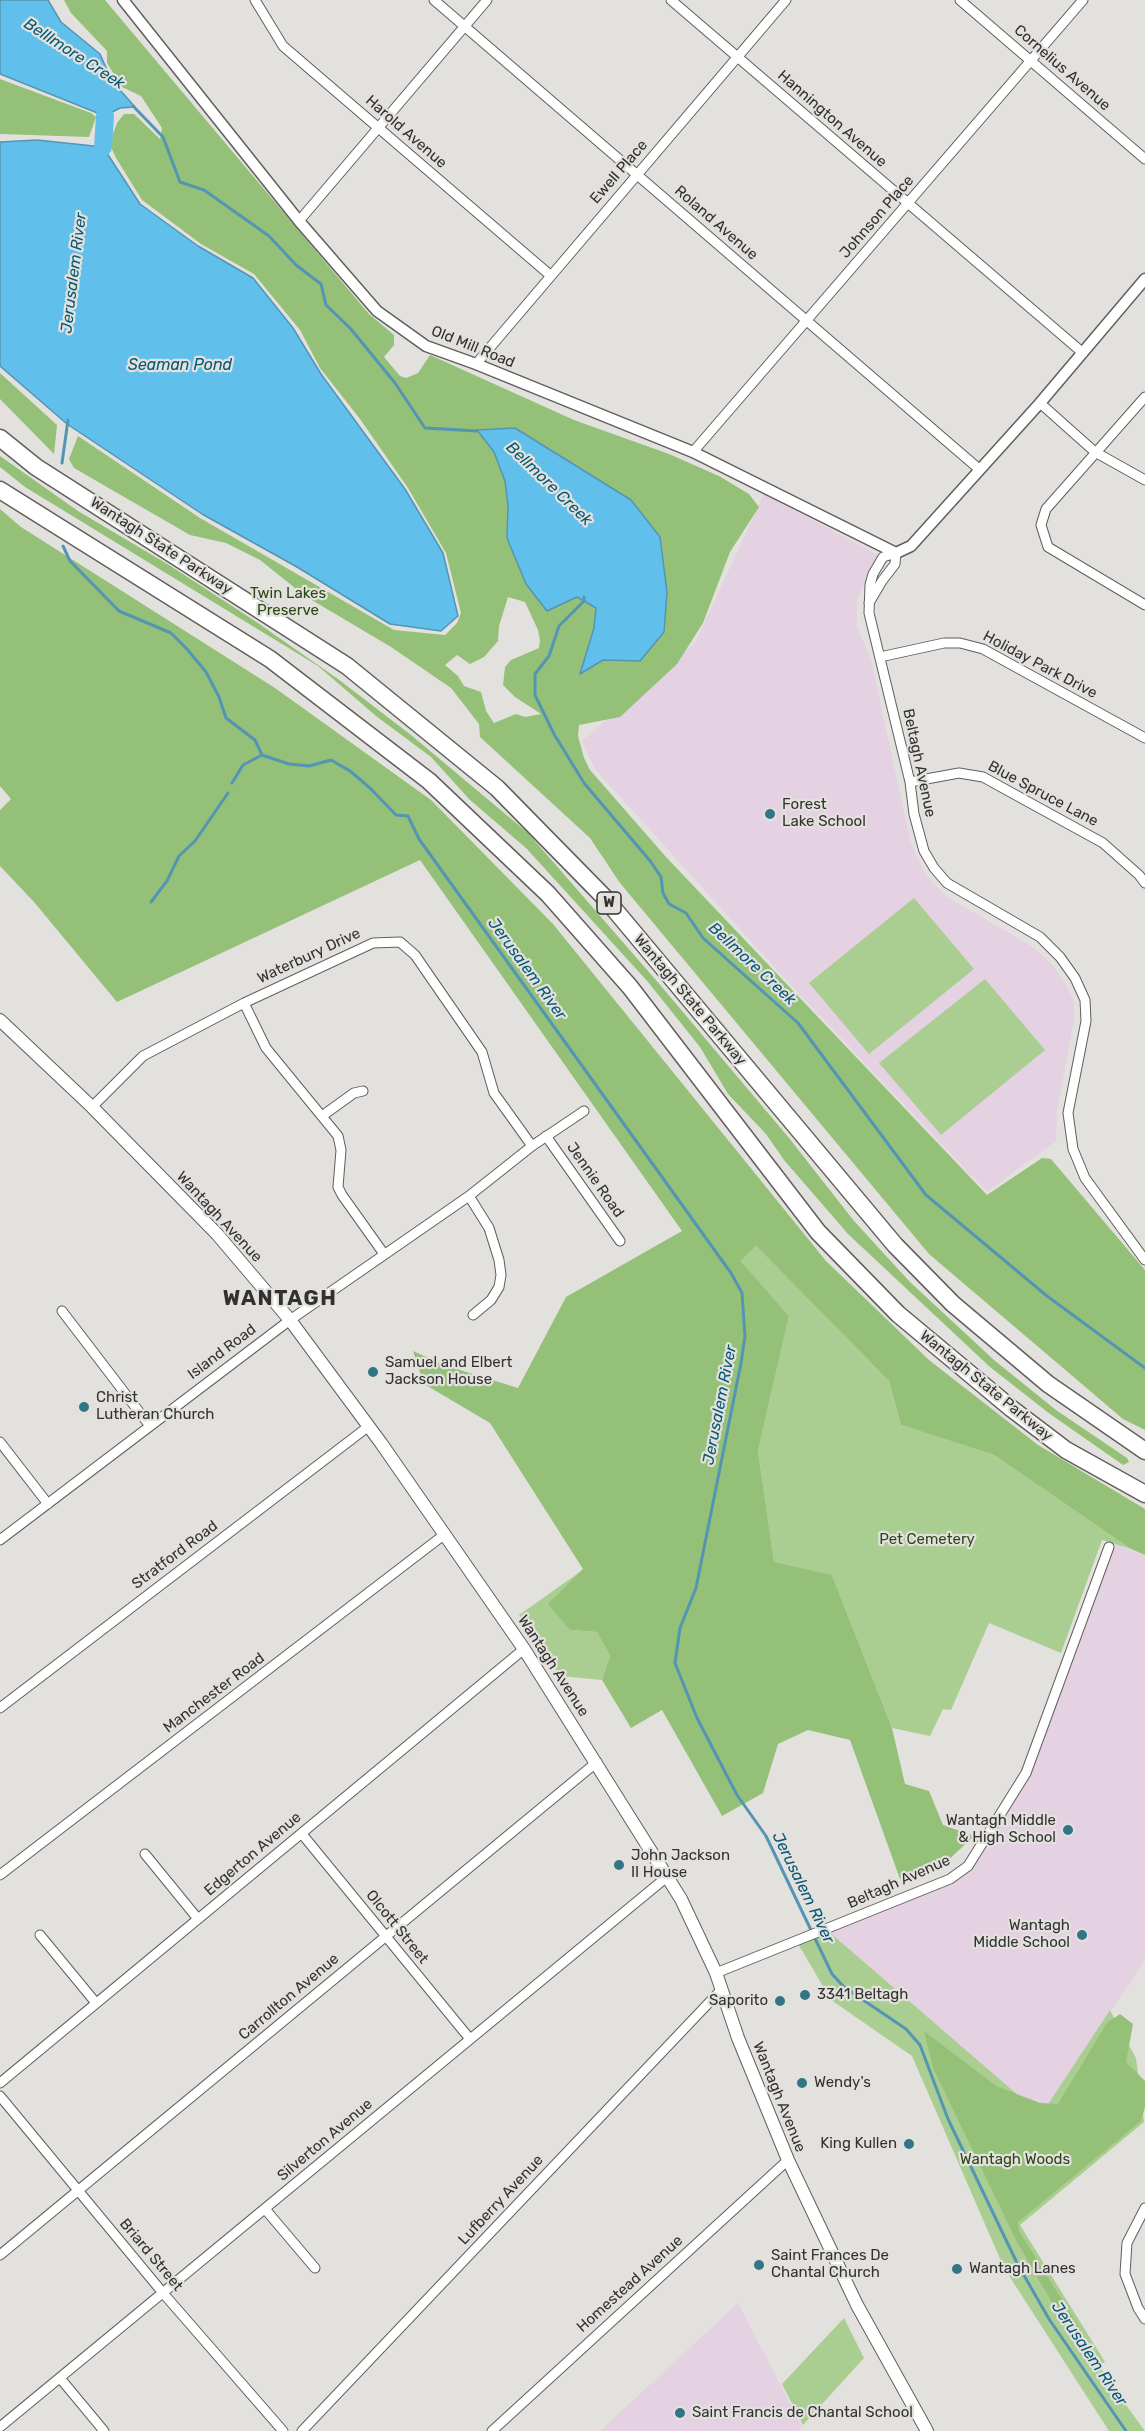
<!DOCTYPE html>
<html>
<head>
<meta charset="utf-8">
<style>
  body { margin:0 }
  canvas { display:block; background:#e3e1de }
</style>
</head>
<body>
<canvas width="1145" height="2431"></canvas>
<script>
const c = document.querySelector('canvas').getContext('2d');
c.lineJoin = 'round';
function paint(path, color) { c.fillStyle = color; c.fill(path, 'evenodd'); }
const poly = rows => new Path2D(rows.map(r => 'M' + r).join(''));
function stroke(path, color, width, dash) { c.strokeStyle = color; c.lineWidth = width; c.lineCap = dash ? 'butt' : 'round'; c.setLineDash(dash || []); c.stroke(path); }
function drawText(font, color, halo, rows, align = 'center') {
  c.font = font + ' Rubik,sans-serif'; c.lineWidth = 4.5; c.setLineDash([]); c.textBaseline = 'middle'; c.strokeStyle = halo; c.fillStyle = color; for (const [text, x, y, turn = 0] of rows) {
    c.save(); c.translate(x, y); c.rotate((+turn || 0) * Math.PI / 180); c.textAlign = isNaN(turn) ? turn : align; if (halo) c.strokeText(text, 0, 0); c.fillText(text, 0, 0); c.restore();
  }
}
paint(poly([
  [764,494,878,555,857,600,857,627,871,660,911,844,926,875,947,897,1033,947,1052,965,1065,983,1074,1002,1074,1020,1057,1111,1056,1141,987,1192,788,982,595,769,582,741,695,643],
  [1109,1542,1145,1556,1145,1960,1041,2115,827,1930,968,1866,1024,1777],
  [738,2303,802,2427,798,2431,600,2431]
]), '#e4d1e1');
paint(poly([
  [914,898,974,969,869,1054,809,983],
  [985,979,1045,1050,941,1135,879,1063],
  [756,1246,889,1381,901,1425,994,1455,1131,1549,1102,1540,1061,1653,989,1623,951,1710,943,1709,930,1736,892,1728,832,1575,774,1563,758,1451,789,1316,741,1261],
  [584,1569,570,1630,597,1632,610,1656,602,1680,560,1676,519,1615],
  [827,1930,1041,2115,1110,2010,1136,2058,1144,2122,1020,2225,1105,2362,1100,2365,1107,2379,1145,2431,1109,2431,1004,2268,912,2056,831,2000,797,1942],
  [844,2318,864,2358,803,2425,782,2384]
]), '#aace92');
paint(poly([
  [64,0,105,0,369,314,394,335,394,345,384,357,400,376,406,378,418,373,430,355,574,420,669,454,719,476,749,494,759,507,730,552,703,623,677,664,620,717,579,725,578,736,584,758,590,770,666,857,987,1195,1042,1158,1051,1159,1145,1270,1145,1430,1123,1419,929,1254,620,883,590,838,480,737,479,724,451,688,391,647,305,596,260,560,226,543,190,535,74,468,69,459,78,436,200,518,394,630,445,635,457,623,461,613,446,553,408,488,360,419,320,368,300,330,254,274,201,244,142,200,116,158,110,145,112,136,117,123,124,114,134,114,160,139,162,128,141,96,122,87,107,63,107,51,71,13],
  [515,428,631,500,640,661,603,660,581,674,594,628,596,608,577,597,507,538,508,505,505,481,494,452,477,431],
  [508,597,525,602,538,630,540,640,539,648,511,660,505,667,503,685,515,697,541,714,525,717,516,714,494,723,486,711,481,692,464,686,458,676,445,665,457,655,470,664,484,657,498,641,499,626],
  [0,79,91,113,96,117,89,137,0,134],
  [0,373,57,425,54,454,0,399],
  [0,456,78,511,169,565,255,621,338,679,411,735,528,833,661,986,789,1138,854,1221,910,1282,994,1360,1056,1410,1127,1458,1129,1462,1123,1465,1050,1414,990,1367,848,1234,784,1160,766,1134,728,1094,700,1047,648,982,526,848,470,800,431,757,376,716,318,666,25,487,0,467],
  [0,509,21,527,275,688,431,800,553,924,826,1261,929,1360,1038,1445,1145,1509,1145,1555,1131,1549,994,1455,901,1425,889,1381,756,1246,741,1261,789,1316,758,1451,774,1562,832,1575,892,1728,905,1784,929,1791,943,1825,974,1836,942,1866,900,1879,850,1740,808,1730,778,1744,763,1793,722,1816,662,1710,631,1728,602,1680,610,1656,597,1632,570,1630,548,1604,583,1569,490,1423,424,1384,413,1351,444,1365,518,1388,566,1297,682,1231,420,860,117,1002,34,902,0,866,0,810,11,799,0,786],
  [1120,2014,1133,2024,1126,2062,1145,2081,1145,2107,1141,2121,1018,2222,1019,2231,1079,2327,1076,2344,1017,2242,933,2068,924,2031,996,2086,1040,2103,1058,2104,1107,2023]
]), '#95c078');
const water = poly([
  [0,0,48,0,61,22,100,54,112,81,135,107,120,108,105,116,0,74,0,0],
  [37,140,103,147,140,204,198,246,253,278,293,328,321,374,405,489,443,553,458,616,441,631,390,624,297,567,202,514,67,424,0,366,0,142,37,140],
  [515,428,631,500,660,537,667,592,664,632,640,661,603,660,580,674,594,628,596,608,577,597,547,611,526,584,507,538,508,505,505,481,494,452,477,430,515,428]
]);
paint(water, '#61c0eb');
stroke(water, '#5395b3', 1.5);
stroke(poly([
  [133,106,163,137,180,182,204,190,269,236,296,265,321,284,326,305,350,328,395,383,425,428,477,431],
  [103,149,104,114],
  [62,463,68,420],
  [63,546,70,561,119,611,171,633,187,649,206,672,219,697,226,718,255,740,262,755,289,764,309,766,331,760,350,771,370,788,396,815,408,816,419,839,731,1273,742,1293,745,1336,741,1363,696,1588,680,1628,675,1663,697,1718,737,1795,766,1836,832,1974,844,1987,906,2029,920,2045,948,2119,1018,2265,1049,2319,1126,2431],
  [584,597,584,601,559,626,549,656,535,674,535,695,554,734,584,783,651,862,661,877,663,893,669,904,686,913,703,938,798,1023,926,1195,1047,1296,1145,1368],
  [232,783,243,765,262,755],
  [151,902,167,881,179,856,195,841,228,793]
]), '#5395b3', 3);
stroke(poly([
  [103,147,105,116]
]), '#61c0eb', 18);
const minor = poly([
  [255,0,283,46,550,275],
  [434,0,979,469],
  [671,0,1083,353],
  [960,0,1145,159],
  [299,221,487,0],
  [476,364,786,0],
  [1145,397,1046,509,1041,525,1048,547,1145,605],
  [1040,403,1095,452,1145,480],
  [693,452,1083,0],
  [869,603,882,581,895,564,896,553,883,557,873,574,870,585,869,613,910,782,914,814,924,851,934,868,947,883,1040,937,1060,957,1075,978,1085,1000,1086,1021,1068,1113,1073,1149,1085,1178,1145,1260],
  [880,657,944,643,960,643,983,649,1145,738],
  [910,782,959,773,983,777,1103,843,1139,875,1145,883],
  [244,1003,266,1048,338,1136,341,1150,338,1187,342,1195,384,1254],
  [92,1107,143,1056,244,1003,373,943,400,942,415,955,482,1052,494,1093,532,1146],
  [322,1116,354,1093,363,1091],
  [546,1136,620,1241],
  [469,1196,489,1228,499,1260,501,1275,499,1287,491,1300,473,1315],
  [62,1311,150,1426],
  [0,1442,48,1504],
  [0,1540,290,1320,469,1196,532,1146,584,1111],
  [0,1708,369,1426],
  [302,1834,470,2039],
  [145,1854,198,1919],
  [0,1875,445,1534],
  [40,1935,96,2003],
  [716,1973,950,1879,968,1866,1026,1773,1109,1547],
  [0,2083,524,1649],
  [0,2096,163,2293,283,2431],
  [1145,2208,1127,2243,1125,2274,1138,2308,1145,2319],
  [265,2209,315,2268],
  [0,2255,597,1762],
  [60,2378,104,2431],
  [0,2427,668,1876],
  [302,2431,721,1990],
  [492,2431,788,2160]
]);
const tertiary = poly([
  [123,0,299,221,377,311,426,346,476,364,693,452,896,553,911,546,1040,403,1145,279]
]);
const secondary = poly([
  [0,1020,92,1107,217,1234,290,1320,381,1443,524,1649,681,1899,716,1973,738,2038,788,2160,857,2305,927,2431]
]);
const motorway = poly([
  [0,438,36,467,347,666,497,788,604,897,895,1245,953,1304,1048,1384,1145,1451],
  [0,490,270,659,429,781,548,894,630,987,818,1232,898,1314,1012,1409,1066,1450,1145,1494]
]);
stroke(minor, '#615f5d', 11);
stroke(tertiary, '#615f5d', 13);
stroke(secondary, '#615f5d', 14);
stroke(motorway, '#615f5d', 19);
stroke(minor, '#fff', 9);
stroke(tertiary, '#fff', 10);
stroke(secondary, '#fff', 12);
stroke(motorway, '#fff', 16);
for (const [x, y, r, color] of [
  [770,814,6,"#327686"],
  [373,1372,6,"#327686"],
  [84,1407,6,"#327686"],
  [1068,1830,6,"#327686"],
  [619,1865,6,"#327686"],
  [1082,1935,6,"#327686"],
  [805,1995,6,"#327686"],
  [780,2001,6,"#327686"],
  [802,2083,6,"#327686"],
  [909,2144,6,"#327686"],
  [759,2265,6,"#327686"],
  [957,2269,6,"#327686"],
  [680,2413,6,"#327686"]
]) { const dot = new Path2D(); dot.arc(x, y, r, 0, 2 * Math.PI); c.fillStyle = color; c.fill(dot); stroke(dot, '#e3e1de', 2); }
for (const [x, y, w] of [
  [609,903,24]
]) { const box = new Path2D(); box.roundRect(x - w / 2, y - 11, w, 22, 4.5); c.fillStyle = '#e3e1de'; c.fill(box); stroke(box, '#333231', 1.5); }
drawText('bold 14px', '#333231', null, [
  ["W",609,903]
]);
drawText('15px', '#333231', '#e3e1de', [
  ["Cornelius Avenue",1062,68,41],
  ["Hannington Avenue",832,119,41],
  ["Harold Avenue",406,132,41],
  ["Ewell Place",619,172,-49],
  ["Johnson Place",877,217,-49],
  ["Roland Avenue",716,223,41],
  ["Old Mill Road",473,347,22],
  ["Wantagh State Parkway",161,546,33],
  ["Holiday Park Drive",1040,665,28],
  ["Beltagh Avenue",919,763,78],
  ["Blue Spruce Lane",1043,794,28],
  ["Waterbury Drive",309,956,-25],
  ["Wantagh State Parkway",690,1000,50],
  ["Jennie Road",595,1180,55],
  ["Wantagh Avenue",219,1217,47],
  ["Island Road",222,1352,-37],
  ["Wantagh State Parkway",986,1386,39],
  ["Stratford Road",175,1555,-37],
  ["Wantagh Avenue",553,1666,57],
  ["Manchester Road",214,1693,-37],
  ["Edgerton Avenue",253,1854,-40],
  ["Beltagh Avenue",899,1882,-24],
  ["Olcott Street",397,1927,51],
  ["Carrollton Avenue",289,1997,-40],
  ["Wantagh Avenue",779,2097,68],
  ["Silverton Avenue",325,2140,-40],
  ["Lufberry Avenue",501,2200,-47],
  ["Briard Street",151,2255,50],
  ["Homestead Avenue",630,2284,-42]
]);
drawText('15px', '#2b4715', '#e3e1de', [
  ["Twin Lakes",288,594],
  ["Preserve",288,611],
  ["Pet Cemetery",927,1540],
  ["Wantagh Woods",1015,2160]
]);
drawText('15px', '#333231', '#e3e1de', [
  ["Forest",782,805],
  ["Lake School",782,822],
  ["Samuel and Elbert",385,1363],
  ["Jackson House",385,1380],
  ["Christ",96,1398],
  ["Lutheran Church",96,1415],
  ["Wantagh Middle",1056,1821,"right"],
  ["& High School",1056,1838,"right"],
  ["John Jackson",631,1856],
  ["II House",631,1873],
  ["Wantagh",1070,1926,"right"],
  ["Middle School",1070,1943,"right"],
  ["3341 Beltagh",817,1995],
  ["Saporito",768,2001,"right"],
  ["Wendy's",814,2083],
  ["King Kullen",897,2144,"right"],
  ["Saint Frances De",771,2256],
  ["Chantal Church",771,2273],
  ["Wantagh Lanes",969,2269],
  ["Saint Francis de Chantal School",692,2413]
], 'left');
drawText('italic 16px', '#065874', '#e3e1de', [
  ["Belllmore Creek",74,54,33],
  ["Jerusalem River",74,273,-83],
  ["Seaman Pond",180,365],
  ["Bellmore Creek",549,484,44],
  ["Bellmore Creek",752,964,43],
  ["Jerusalem River",527,969,54],
  ["Jerusalem River",720,1405,-79],
  ["Jerusalem River",803,1888,64],
  ["Jerusalem River",1089,2354,56]
]);
c.letterSpacing = '1.5px';
drawText('bold 21px', '#32312f', '#e3e1de', [
  ["WANTAGH",280,1299]
]);
c.letterSpacing = '0px';
</script>
</body>
</html>
